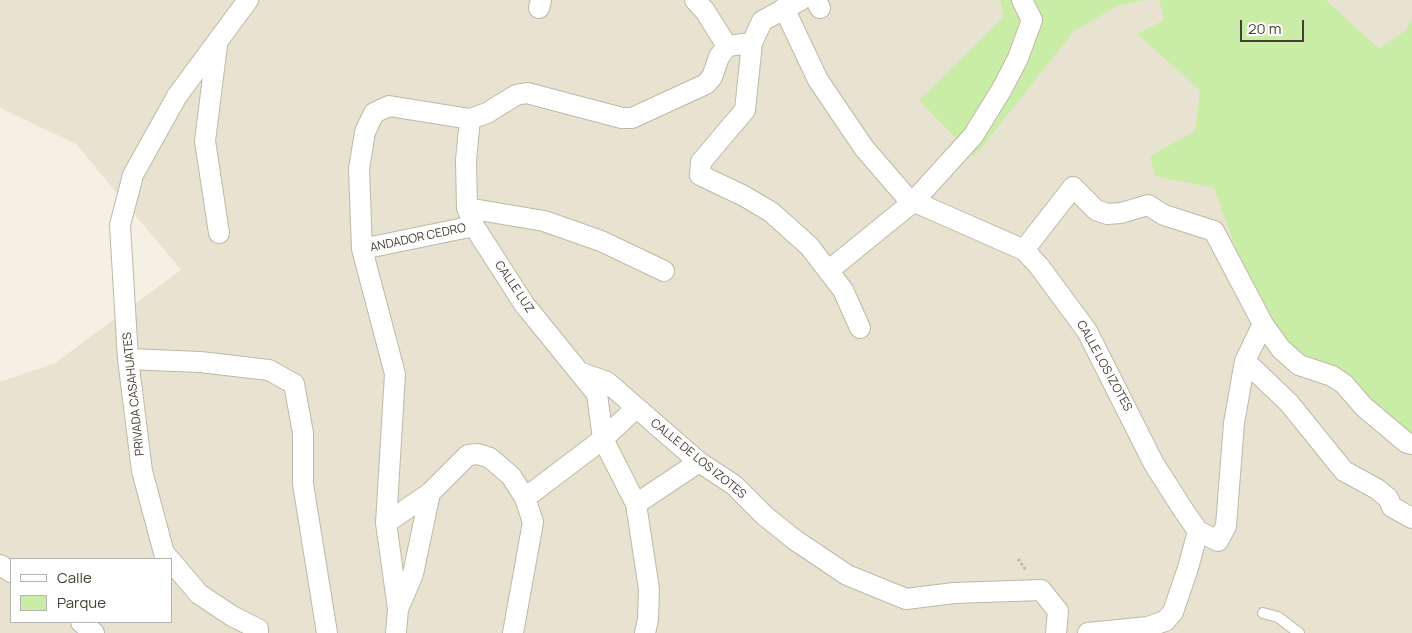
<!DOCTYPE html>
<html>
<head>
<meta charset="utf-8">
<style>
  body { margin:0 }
  #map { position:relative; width:1412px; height:633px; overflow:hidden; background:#f4f0e3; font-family:Manrope,sans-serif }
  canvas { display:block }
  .legend { position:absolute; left:10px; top:558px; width:162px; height:65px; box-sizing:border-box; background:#fff; border:1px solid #b5b3ad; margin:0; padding:6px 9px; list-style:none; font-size:15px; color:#464033 }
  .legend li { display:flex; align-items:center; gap:10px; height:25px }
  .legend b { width:25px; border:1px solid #b5b3ad }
  .scale { position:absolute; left:1240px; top:20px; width:64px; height:22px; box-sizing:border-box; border:2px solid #464033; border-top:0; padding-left:6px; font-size:15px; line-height:18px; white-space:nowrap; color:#464033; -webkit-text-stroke:4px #fff; paint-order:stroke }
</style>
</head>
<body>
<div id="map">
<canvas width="1412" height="633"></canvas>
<ul class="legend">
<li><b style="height:6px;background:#fff"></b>Calle</li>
<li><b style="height:14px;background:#c9eda7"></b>Parque</li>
</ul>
<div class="scale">20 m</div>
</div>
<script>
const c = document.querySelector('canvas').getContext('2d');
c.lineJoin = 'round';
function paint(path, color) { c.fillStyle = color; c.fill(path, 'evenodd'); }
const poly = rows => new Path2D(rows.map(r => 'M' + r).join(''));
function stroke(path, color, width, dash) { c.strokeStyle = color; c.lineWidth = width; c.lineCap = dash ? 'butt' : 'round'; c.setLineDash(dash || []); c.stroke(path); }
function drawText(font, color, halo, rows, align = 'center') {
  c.font = font + ' Manrope,sans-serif'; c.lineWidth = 4.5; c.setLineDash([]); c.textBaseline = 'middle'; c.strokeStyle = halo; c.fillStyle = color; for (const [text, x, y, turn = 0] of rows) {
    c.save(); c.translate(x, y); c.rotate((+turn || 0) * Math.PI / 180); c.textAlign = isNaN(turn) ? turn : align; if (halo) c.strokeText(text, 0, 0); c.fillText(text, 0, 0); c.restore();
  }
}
paint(poly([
  [0,0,1412,0,1412,633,0,633,0,382,55,363,181,270,76,144,0,108],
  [11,559,171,559,171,622,11,622]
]), '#e8e2d1');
paint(poly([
  [1000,0,1146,0,1117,6,1074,31,974,157,919,100,1004,16],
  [1159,0,1326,0,1379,49,1406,30,1412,19,1412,440,1287,346,1242,266,1214,188,1155,176,1150,156,1195,131,1200,90,1137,34,1164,20]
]), '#c9eda7');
const service = poly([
  [1263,613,1278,617,1299,633]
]);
const minor = poly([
  [695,0,705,11,727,46],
  [816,0,820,8],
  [539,8,541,0],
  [784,8,818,80,864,148,908,199,1024,250,1039,266,1087,331,1154,464,1184,511,1198,531,1218,541,1226,526,1234,423,1245,361,1263,324],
  [752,43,745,110,701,162,700,175,744,196,771,212,809,246,843,290,860,328],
  [217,45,205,141,219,233],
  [470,119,466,160,467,208,474,226,524,304,597,394,603,439,636,504,649,589,648,619,645,633],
  [467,208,544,221,601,241,664,271],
  [362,249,474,226],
  [1024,250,1073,187,1096,210,1107,214,1121,213,1148,205,1164,215,1214,231,1263,324,1281,349,1299,365,1332,376,1344,384,1364,407,1407,443,1412,444],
  [828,271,913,202,973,136,1002,89,1018,58,1032,20,1022,0],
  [128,359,200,362,269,370,294,384,303,433,303,484,327,633],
  [1245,361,1289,403,1344,471,1377,489,1388,498,1392,507,1412,518],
  [579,372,607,382,699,462,734,485,765,516,795,540,847,575,906,599,954,593,1041,590,1058,611,1056,633],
  [525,498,603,439,636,408],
  [636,504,699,462],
  [386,523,430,493,468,455,478,454,490,458,511,476,525,498,533,522,513,633],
  [169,559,164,553,142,471,128,359,120,225,133,175,177,96,248,0],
  [171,561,199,594,232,616,258,629,258,633],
  [0,565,11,572],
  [398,609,386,523,395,374,362,249,359,169,365,132,374,113,389,106,470,119,487,113,516,95,527,93,622,118,632,118,706,84,712,77,719,57,727,46,752,43,762,21,801,0],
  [81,622,94,633],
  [396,633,398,609,413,574,430,493],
  [1088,633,1148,627,1165,621,1173,612,1188,568,1198,531]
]);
stroke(service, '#c0b8a5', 12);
stroke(minor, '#c0b8a5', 22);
stroke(poly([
  [1018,559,1026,570]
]), '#c3b595', 3, [2.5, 2.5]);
stroke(service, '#fff', 10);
stroke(minor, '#fff', 20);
drawText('12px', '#464033', '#fff', [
  ["ANDADOR CEDRO",418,238,-12],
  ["CALLE LUZ",514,287,56],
  ["CALLE LOS IZOTES",1104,366,61],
  ["PRIVADA CASAHUATES",134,394,-96],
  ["CALLE DE LOS IZOTES",698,459,39]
]);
</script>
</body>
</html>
